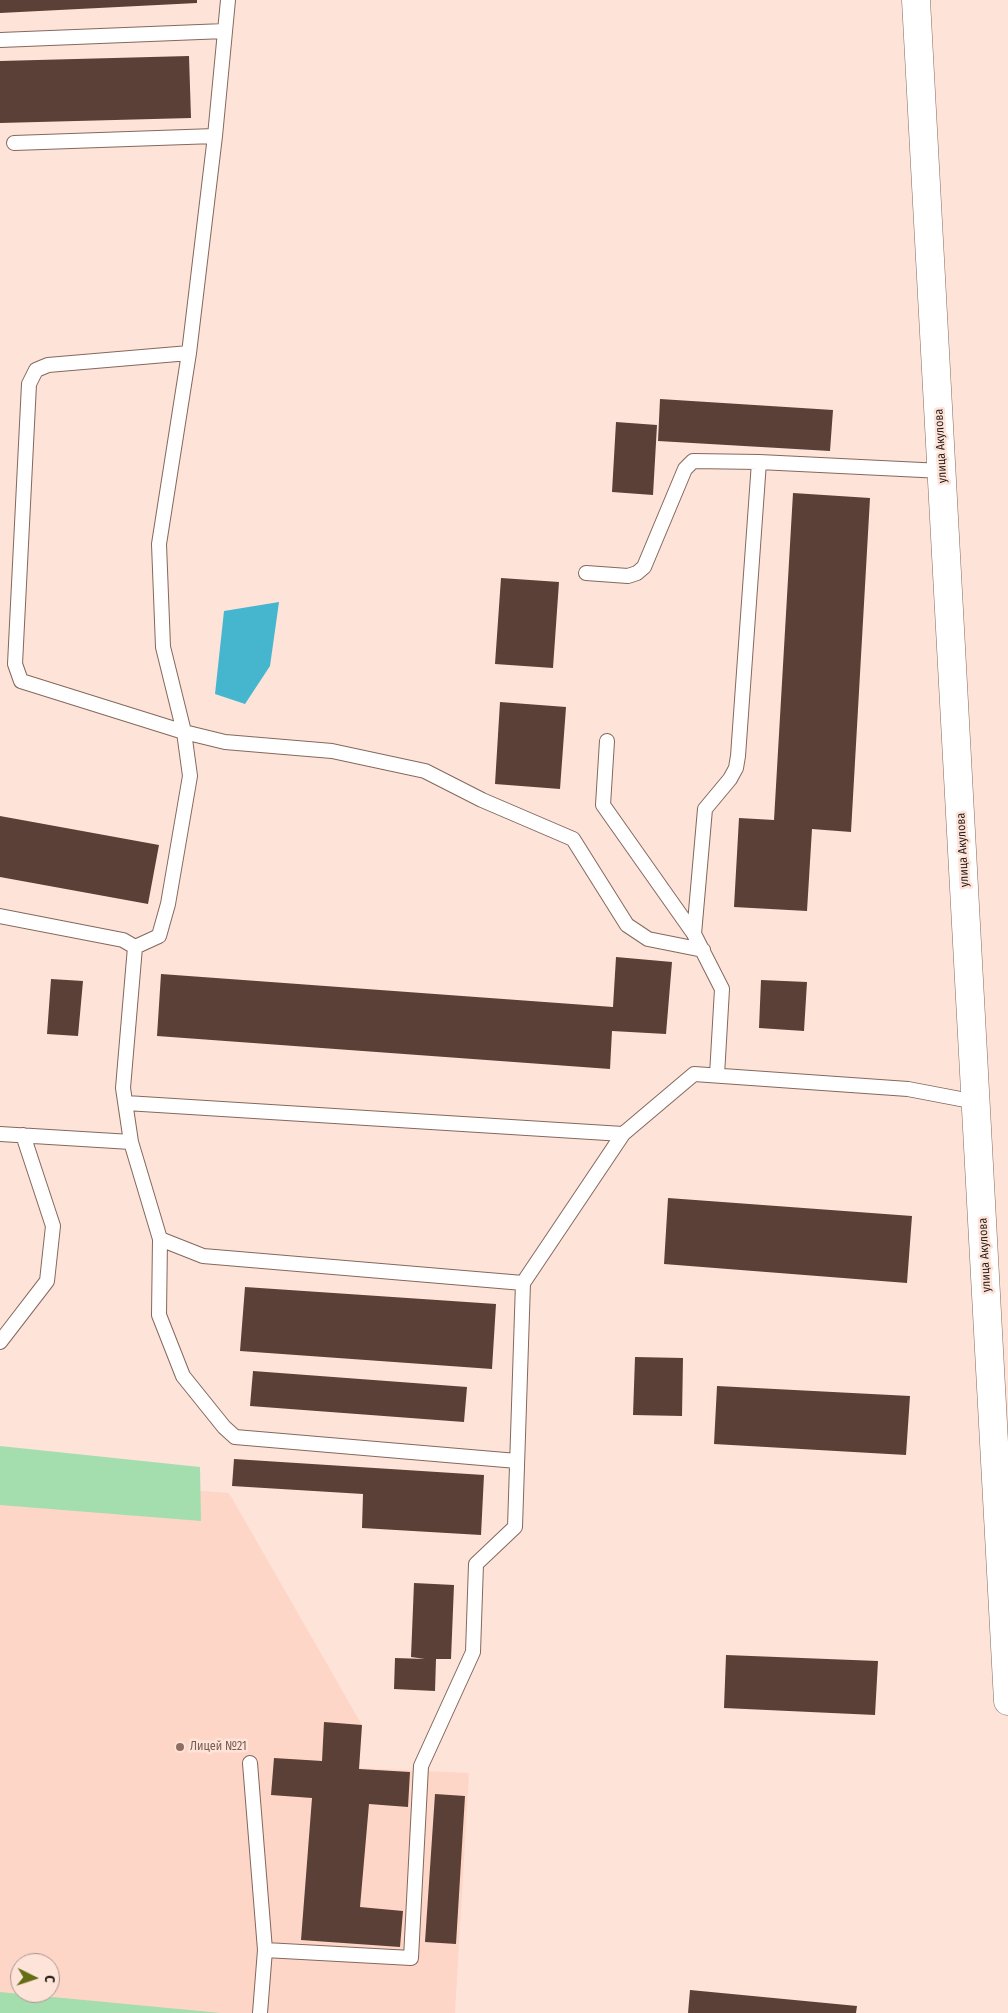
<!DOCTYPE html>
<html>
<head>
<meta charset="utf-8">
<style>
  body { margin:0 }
  #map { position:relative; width:1008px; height:2013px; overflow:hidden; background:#fee3d9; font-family:"Fira Sans Condensed",sans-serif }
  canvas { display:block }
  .north { position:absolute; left:10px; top:1953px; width:50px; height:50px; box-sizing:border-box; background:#fee3d9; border:1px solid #a9948d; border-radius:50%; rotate:94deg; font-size:14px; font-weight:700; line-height:20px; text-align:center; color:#2a1e1a }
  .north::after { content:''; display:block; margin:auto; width:18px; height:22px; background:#636d15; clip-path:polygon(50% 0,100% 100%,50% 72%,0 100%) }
</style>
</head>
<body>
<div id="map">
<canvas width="1008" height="2013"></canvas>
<div class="north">С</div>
</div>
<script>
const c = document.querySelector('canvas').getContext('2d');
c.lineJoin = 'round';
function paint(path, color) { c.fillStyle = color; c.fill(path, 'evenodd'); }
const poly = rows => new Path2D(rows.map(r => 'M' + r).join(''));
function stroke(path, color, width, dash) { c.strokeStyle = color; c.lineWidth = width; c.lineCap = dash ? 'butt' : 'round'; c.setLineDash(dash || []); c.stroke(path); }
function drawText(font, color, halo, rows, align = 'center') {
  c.font = font + ' "Fira Sans Condensed",sans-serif'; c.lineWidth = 5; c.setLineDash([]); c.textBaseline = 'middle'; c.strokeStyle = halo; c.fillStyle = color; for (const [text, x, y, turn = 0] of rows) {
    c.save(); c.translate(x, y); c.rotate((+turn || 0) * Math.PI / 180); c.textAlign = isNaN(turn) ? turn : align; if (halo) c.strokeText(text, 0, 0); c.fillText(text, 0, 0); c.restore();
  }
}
paint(poly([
  [0,1476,229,1493,362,1725,359,1768,469,1773,455,2013,0,2013],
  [20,1963,50,1963,50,1993,20,1993]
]), '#fed6c7');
paint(poly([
  [0,1446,200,1467,201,1521,0,1505],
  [0,1992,221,2013,0,2013]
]), '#a4deae');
paint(poly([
  [279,602,270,666,245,704,215,694,224,611]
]), '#46b6cf');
paint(poly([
  [0,0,197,0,197,3,0,13],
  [189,56,191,118,0,123,0,61],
  [660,399,833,410,830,451,658,441],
  [616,422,657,425,653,495,612,492],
  [793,493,870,498,851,832,812,829,807,911,734,907,739,818,774,820],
  [501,578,559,582,553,668,495,664],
  [500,702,566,707,560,789,495,784],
  [0,816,159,845,148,904,0,877],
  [616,957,672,962,666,1034,612,1031,610,1069,157,1036,161,974,613,1007],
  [51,979,83,981,78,1036,47,1034],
  [761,980,807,982,804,1031,759,1028],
  [668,1198,912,1216,907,1283,664,1264],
  [245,1287,496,1304,492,1369,240,1351],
  [635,1357,683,1358,682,1416,633,1415],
  [253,1371,467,1387,464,1422,250,1406],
  [717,1386,910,1396,906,1455,714,1444],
  [234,1459,484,1475,481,1535,362,1528,363,1494,232,1486],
  [414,1583,454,1585,451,1659,436,1659,435,1691,394,1689,395,1658,425,1659,411,1657],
  [726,1655,878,1661,875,1715,724,1708],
  [324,1722,362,1725,359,1769,410,1772,408,1807,369,1804,360,1907,403,1911,400,1947,301,1940,312,1798,271,1795,274,1758,322,1761],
  [435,1794,465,1796,456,1944,425,1942],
  [690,1990,857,2006,856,2013,688,2013]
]), '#5a4036');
const service = poly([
  [228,0,215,136,189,353,159,544,163,647,184,732,225,742,332,751,425,771,482,800,573,839,627,925,648,939,703,950],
  [0,40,225,31],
  [14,143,215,136],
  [586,573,628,576,637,573,644,567,685,469,693,461,759,462],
  [607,741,603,805,694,934],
  [0,916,123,940,135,947],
  [717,1075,722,989,694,934,705,809,730,779,736,768,738,756,759,462,942,471],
  [126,1103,623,1134,694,1074,908,1089,976,1102],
  [0,1134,131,1142],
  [160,1239,131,1142,123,1088,135,947,159,936,168,904,190,776,184,732,21,681,15,664,29,384,36,370,48,365,189,353],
  [0,1342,47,1281,53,1226,23,1135],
  [517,1461,235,1437,224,1427,183,1376,159,1315,160,1239,203,1256,523,1283,623,1134],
  [250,1763,265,1950,260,2013],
  [265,1950,411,1958,421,1766,473,1652,476,1564,515,1527,523,1283]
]);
const secondary = poly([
  [916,0,1008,1701]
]);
stroke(service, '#84685d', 16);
stroke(secondary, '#84685d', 29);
stroke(service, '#fff', 14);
stroke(secondary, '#fff', 28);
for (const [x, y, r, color] of [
  [180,1747,5,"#8d6e63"]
]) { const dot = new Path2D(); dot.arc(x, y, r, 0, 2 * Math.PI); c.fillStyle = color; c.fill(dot); stroke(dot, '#fee3d9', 2); }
drawText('12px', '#2a1e1a', '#fee3d9', [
  ["улица Акулова",941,446,-93],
  ["улица Акулова",963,850,-93],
  ["улица Акулова",985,1255,-93]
]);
drawText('12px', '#785e54', '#fee3d9', [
  ["Лицей №21",190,1747]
], 'left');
</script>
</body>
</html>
